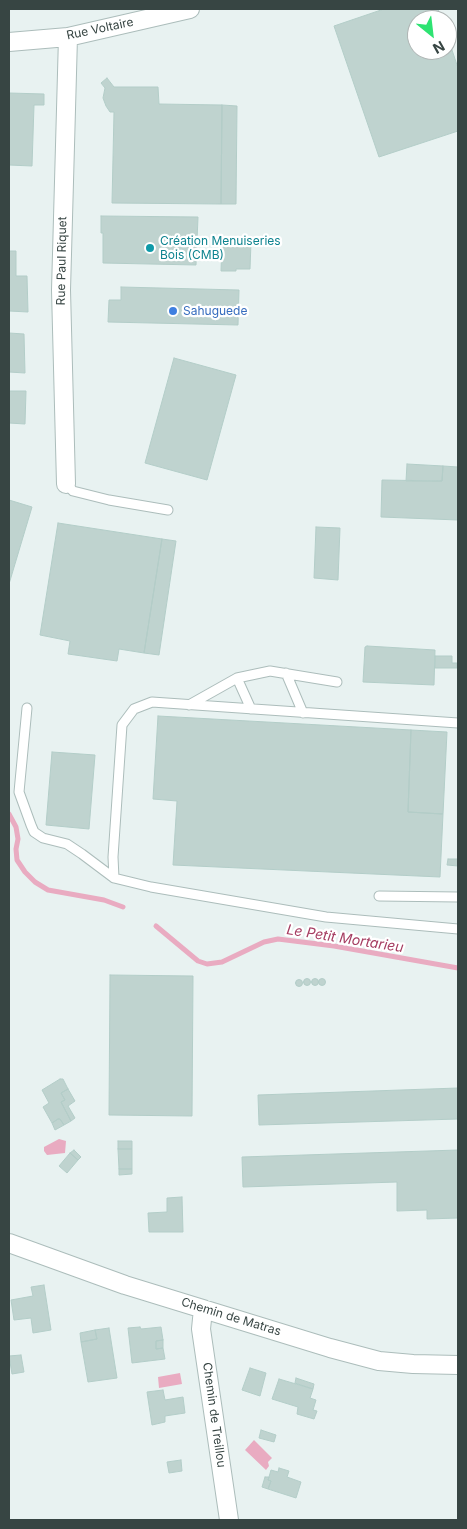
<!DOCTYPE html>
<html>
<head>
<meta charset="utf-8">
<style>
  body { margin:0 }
  #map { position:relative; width:467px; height:1529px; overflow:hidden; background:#e8f2f1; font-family:Inter,sans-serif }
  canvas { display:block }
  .frame { position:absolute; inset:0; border:10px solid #374543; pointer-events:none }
  .north { position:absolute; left:407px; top:10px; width:50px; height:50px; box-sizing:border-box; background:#fff; border:1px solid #afb5b4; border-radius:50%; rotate:151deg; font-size:14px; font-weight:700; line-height:20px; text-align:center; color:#374543 }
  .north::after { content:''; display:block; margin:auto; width:18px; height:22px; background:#2ee372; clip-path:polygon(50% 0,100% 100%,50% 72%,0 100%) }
</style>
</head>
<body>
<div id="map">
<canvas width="467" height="1529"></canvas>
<div class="frame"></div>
<div class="north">N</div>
</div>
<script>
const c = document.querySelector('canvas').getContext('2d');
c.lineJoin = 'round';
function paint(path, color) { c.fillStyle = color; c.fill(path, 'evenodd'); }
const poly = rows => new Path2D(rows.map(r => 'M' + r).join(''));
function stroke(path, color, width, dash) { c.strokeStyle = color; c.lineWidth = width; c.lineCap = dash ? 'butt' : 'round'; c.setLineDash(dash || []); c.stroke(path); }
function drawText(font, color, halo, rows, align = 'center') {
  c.font = font + ' Inter,sans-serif'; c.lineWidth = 4.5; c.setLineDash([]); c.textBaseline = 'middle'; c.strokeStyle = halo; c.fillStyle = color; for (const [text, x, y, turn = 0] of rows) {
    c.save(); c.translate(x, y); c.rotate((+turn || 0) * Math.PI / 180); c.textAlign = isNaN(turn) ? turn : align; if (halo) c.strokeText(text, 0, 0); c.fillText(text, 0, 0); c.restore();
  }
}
paint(poly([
  [59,1139,66,1141,65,1153,47,1155,44,1151,44,1147],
  [180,1373,182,1384,159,1388,158,1377],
  [254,1440,272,1458,268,1462,269,1466,266,1470,245,1450]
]), '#e9abc1');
stroke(poly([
  [9,814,16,827,18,839,16,849,17,860,25,872,35,882,48,890,104,900,123,907],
  [156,926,198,961,207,964,222,962,264,942,278,939,334,946,458,968]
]), '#e9abc1', 5);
const building = poly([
  [384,9,438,9,442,20,417,20,417,50,447,50,447,35,458,68,458,131,379,157,334,26,384,9],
  [107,78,114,87,158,87,159,104,222,105,221,204,112,203,114,112,110,112,106,106,103,98,105,88,101,83,107,78],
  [9,93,44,94,44,105,34,105,32,166,9,165,9,93],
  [222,105,237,106,236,204,221,204,222,105],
  [101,216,198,217,196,265,103,263,103,233,101,233,101,216],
  [222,241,251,242,250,269,236,269,236,271,221,271,222,241],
  [9,251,16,251,16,276,27,276,28,312,9,311,9,251],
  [121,287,239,290,238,325,108,322,109,300,121,300,121,287],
  [9,333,24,334,25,373,9,372,9,333],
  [174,358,236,375,207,480,145,463,174,358],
  [9,391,26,391,25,424,9,423,9,391],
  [407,464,443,466,442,481,406,481,407,464],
  [443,466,458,467,458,520,381,517,382,480,442,481,443,466],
  [9,500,32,507,9,584,9,500],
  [58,523,162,539,144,653,119,649,117,661,68,654,70,641,40,635,58,523],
  [316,527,340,528,338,580,314,578,316,527],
  [162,539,176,541,159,655,144,653,162,539],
  [367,646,435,650,434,685,363,682,365,647,367,646],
  [435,656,452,656,452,663,457,663,457,668,435,668,435,656],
  [158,716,411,730,408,812,443,814,440,877,173,865,177,801,153,799,158,716],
  [411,730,447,732,443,814,408,812,411,730],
  [52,752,95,755,89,829,46,825,52,752],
  [448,859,458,859,458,866,447,865,448,859],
  [110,975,193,976,192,1116,109,1115,110,975],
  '311.5 982a3.5 3.5 0 1 1 7 0a3.5 3.5 0 1 1-7 0Z',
  '303.5 982a3.5 3.5 0 1 1 7 0a3.5 3.5 0 1 1-7 0Z',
  '318.5 982a3.5 3.5 0 1 1 7 0a3.5 3.5 0 1 1-7 0Z',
  '295.5 983a3.5 3.5 0 1 1 7 0a3.5 3.5 0 1 1-7 0Z',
  [60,1079,63,1079,68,1089,61,1093,65,1100,61,1102,71,1121,64,1125,60,1119,58,1119,52,1123,43,1107,49,1103,42,1090,60,1079],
  [458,1088,458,1119,259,1125,258,1095,458,1088],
  [68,1089,75,1101,68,1106,75,1118,71,1121,61,1102,65,1100,61,1093,68,1089],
  [58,1119,60,1119,64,1125,55,1130,52,1123,58,1119],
  [118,1141,132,1141,132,1149,118,1149,118,1141],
  [118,1149,132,1149,132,1169,119,1169,118,1149],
  [74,1150,81,1157,78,1160,70,1153,74,1150],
  [458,1150,458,1218,427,1219,427,1210,397,1211,397,1182,243,1187,242,1157,458,1150],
  [70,1153,78,1160,67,1173,59,1166,70,1153],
  [119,1169,132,1169,132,1174,119,1175,119,1169],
  [182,1197,183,1232,149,1232,148,1213,167,1212,167,1198,182,1197],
  [44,1285,51,1330,33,1333,31,1318,14,1320,11,1300,33,1296,31,1287,44,1285],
  [140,1327,141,1329,161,1327,163,1340,156,1341,156,1349,163,1348,165,1359,132,1363,128,1328,140,1327],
  [109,1328,117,1378,88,1382,81,1342,97,1339,95,1330,109,1328],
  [95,1330,97,1339,81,1342,80,1333,95,1330],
  [163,1340,163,1348,156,1349,156,1341,163,1340],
  [21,1355,24,1372,12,1374,9,1356,21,1355],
  [250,1368,266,1373,260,1396,242,1390,250,1368],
  [296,1378,314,1384,313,1389,295,1383,296,1378],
  [279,1379,313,1389,310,1398,316,1400,313,1410,317,1411,314,1419,297,1414,298,1407,272,1399,279,1379],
  [163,1390,165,1400,183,1397,185,1413,165,1416,165,1422,152,1425,147,1392,163,1390],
  [261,1430,276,1435,274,1442,259,1438,261,1430],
  [181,1460,182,1471,169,1473,167,1462,181,1460],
  [279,1468,289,1471,287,1477,301,1482,296,1498,268,1489,271,1481,268,1480,269,1477,271,1470,278,1472,279,1468],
  [265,1477,269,1477,268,1480,271,1481,268,1489,262,1487,265,1477]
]);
paint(building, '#bfd3cf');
stroke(building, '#b3cdc8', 1);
const service = poly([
  [66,484,73,491,109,500,168,510],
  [286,673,303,713],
  [237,678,251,709],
  [189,705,237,678,270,671,337,682],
  [27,708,19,792,31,825,34,832,43,838,67,844,82,854,114,878],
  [458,723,152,702,134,709,122,725,113,857,114,878,151,887,326,917,458,929],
  [379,896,458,897]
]);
const minor = poly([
  [9,42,68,37,190,9],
  [66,484,61,290,68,37],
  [9,1243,125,1285,330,1348,379,1361,413,1364,458,1365],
  [203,1309,201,1329,229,1520]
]);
stroke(service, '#acbdbb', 11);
stroke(minor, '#acbdbb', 20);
stroke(service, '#fff', 9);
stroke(minor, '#fff', 18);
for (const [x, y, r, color] of [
  [150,248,5,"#0f9aa8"],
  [173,311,5,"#3f7fe0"]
]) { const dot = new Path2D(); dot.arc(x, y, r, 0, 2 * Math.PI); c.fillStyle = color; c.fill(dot); stroke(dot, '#fff', 2); }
drawText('12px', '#374543', '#fff', [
  ["Rue Voltaire",100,29,-12],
  ["Rue Paul Riquet",62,261,-89],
  ["Chemin de Matras",231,1317,17],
  ["Chemin de Treillou",214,1415,82]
]);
drawText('12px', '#0d838f', '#fff', [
  ["Création Menuiseries",160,241],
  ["Bois (CMB)",160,255]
], 'left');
drawText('12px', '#366cbe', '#fff', [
  ["Sahuguede",183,311]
], 'left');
drawText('italic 14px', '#a53c61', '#fff', [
  ["Le Petit Mortarieu",345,939,9]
]);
</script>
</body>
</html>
